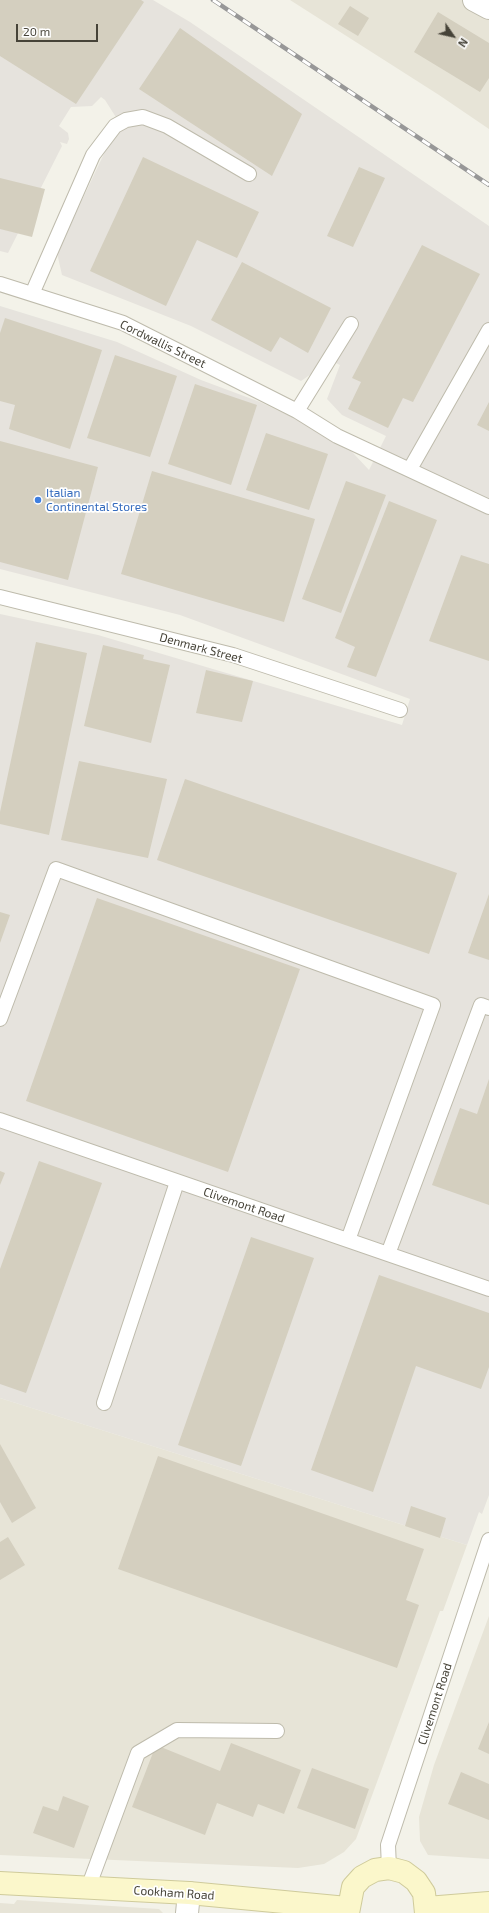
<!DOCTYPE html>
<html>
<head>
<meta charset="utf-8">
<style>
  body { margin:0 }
  #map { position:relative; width:489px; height:1913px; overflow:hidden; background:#f3f2e9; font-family:"Exo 2",sans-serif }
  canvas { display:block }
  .north { position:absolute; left:433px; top:16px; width:40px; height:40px; -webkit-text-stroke:3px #fff; paint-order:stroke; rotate:124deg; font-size:11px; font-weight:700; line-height:16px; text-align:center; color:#464338 }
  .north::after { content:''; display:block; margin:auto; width:14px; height:18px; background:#464338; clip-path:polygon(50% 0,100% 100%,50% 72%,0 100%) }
  .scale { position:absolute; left:16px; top:24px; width:82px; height:18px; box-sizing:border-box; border:2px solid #464338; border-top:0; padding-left:5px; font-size:12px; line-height:14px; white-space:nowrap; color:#464338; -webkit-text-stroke:3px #fff; paint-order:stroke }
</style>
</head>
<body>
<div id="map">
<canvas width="489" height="1913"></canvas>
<div class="north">N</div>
<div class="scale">20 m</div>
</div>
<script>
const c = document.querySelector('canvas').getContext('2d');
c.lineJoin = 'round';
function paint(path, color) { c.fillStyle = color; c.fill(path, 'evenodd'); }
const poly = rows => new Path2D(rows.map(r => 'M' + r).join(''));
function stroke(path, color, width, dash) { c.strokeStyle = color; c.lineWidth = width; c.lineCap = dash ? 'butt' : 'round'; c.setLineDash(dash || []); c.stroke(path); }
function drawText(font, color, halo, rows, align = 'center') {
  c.font = font + ' "Exo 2",sans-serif'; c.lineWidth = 3.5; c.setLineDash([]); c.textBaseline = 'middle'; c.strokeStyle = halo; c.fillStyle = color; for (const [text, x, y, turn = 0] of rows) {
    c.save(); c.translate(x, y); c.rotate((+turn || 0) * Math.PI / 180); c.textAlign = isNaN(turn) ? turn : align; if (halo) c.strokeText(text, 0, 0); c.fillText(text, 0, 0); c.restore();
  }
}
paint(poly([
  [290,0,489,0,489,129,439,95],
  [0,1398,467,1545,443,1611,440,1611,356,1839,344,1852,324,1864,298,1868,0,1855],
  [489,1616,489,1859,428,1855,420,1841,419,1817,434,1765],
  [17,1900,159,1909,163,1913,0,1913,0,1903,14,1904]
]), '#e7e4d7');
paint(poly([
  [0,0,153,0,190,22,489,226,489,1495,482,1514,479,1512,467,1545,0,1398,0,614,98,635,402,725,410,699,180,615,0,569,0,306,117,342,201,380,260,402,341,440,369,470,386,436,342,415,327,399,340,365,325,358,317,370,301,381,191,326,62,275,57,253,119,122,105,100,101,97,92,106,71,107,59,126,68,133,69,139,67,144,60,142,62,146,8,253,0,251]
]), '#e6e3dd');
paint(poly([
  [0,0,141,0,144,2,76,104,0,56],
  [350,6,369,18,358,36,338,24],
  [438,12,489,43,489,78,480,92,414,52],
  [180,28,302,114,272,176,139,89],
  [143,157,259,212,237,258,197,240,166,306,90,271],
  [359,167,385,178,353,247,327,236],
  [0,178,45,189,32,237,0,229],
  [422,245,480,274,413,402,403,398,388,428,348,409,361,382,352,378],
  [242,262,331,308,308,353,280,337,271,352,211,320],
  [5,318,102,350,70,449,9,429,15,405,0,401,0,333],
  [115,355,177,376,150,457,87,438],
  [195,384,257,405,231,485,168,464],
  [489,402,489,431,477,425],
  [266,433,328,454,309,510,246,490],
  [0,441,98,467,68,580,0,562],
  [152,471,315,519,284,622,121,574],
  [346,481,386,495,341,613,302,599],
  [389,501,437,520,376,677,347,667,355,647,335,638],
  [461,555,489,564,489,661,429,641],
  [36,642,87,653,49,835,0,824,0,812],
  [103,645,144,655,143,659,170,665,151,743,84,726],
  [206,670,253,681,242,722,196,713],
  [79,761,167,779,148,858,61,840],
  [185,779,457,873,429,954,157,860],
  [489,894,489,960,468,953],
  [97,898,300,969,228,1172,26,1101],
  [0,912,10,915,0,943],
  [489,1079,489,1205,432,1185,460,1108,477,1114],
  [39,1161,102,1183,26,1393,0,1384,0,1269],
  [0,1171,5,1173,0,1185],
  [251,1237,314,1258,241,1466,178,1445],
  [379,1275,489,1313,489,1367,481,1389,416,1366,373,1492,311,1470],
  [0,1444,36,1508,12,1523,0,1502],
  [158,1456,424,1549,406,1600,419,1605,397,1668,118,1569],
  [411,1506,446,1518,440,1538,405,1526],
  [8,1537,25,1565,0,1580,0,1542],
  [489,1722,489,1754,478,1749],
  [231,1743,301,1770,284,1814,258,1804,253,1817,217,1803,205,1835,132,1807,156,1745,220,1771],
  [312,1768,369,1789,355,1829,297,1808],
  [461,1772,489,1784,489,1820,448,1804],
  [63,1796,89,1806,74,1848,33,1833,43,1806,58,1811]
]), '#d4cfbf');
const service = poly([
  [0,284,123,323,297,411,351,324],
  [32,294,93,155,115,126,126,120,143,117,167,126,249,174],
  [297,411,337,436,489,507],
  [410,469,489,330],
  [0,597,233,655,400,710],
  [0,1019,56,869,433,1005,348,1240],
  [0,1120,489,1289],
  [388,1254,481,1005,489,1008],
  [104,1403,177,1182],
  [389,1868,388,1845,489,1540],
  [88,1888,138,1753,177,1730,277,1731]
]);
const minor = poly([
  [474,0,489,8],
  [187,1913,189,1893]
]);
const secondary = poly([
  [0,1883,189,1893,347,1908],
  [427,1908,489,1903],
  [348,1913,353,1887,362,1877,375,1870,389,1868,404,1872,416,1881,424,1893,426,1913]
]);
stroke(service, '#bebbac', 16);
stroke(minor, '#bebbac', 24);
stroke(secondary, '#cfcb9b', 24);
stroke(service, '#fff', 14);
stroke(minor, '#fff', 22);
stroke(secondary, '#fbf7cb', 22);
const rail = poly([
  [213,0,489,185]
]);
stroke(rail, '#979797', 4.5);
stroke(rail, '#fff', 3, [9]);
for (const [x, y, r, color] of [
  [38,500,4,"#3f7fe0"]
]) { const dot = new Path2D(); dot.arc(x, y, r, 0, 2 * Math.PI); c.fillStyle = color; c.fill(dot); stroke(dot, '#fff', 1.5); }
drawText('12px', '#464338', '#fff', [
  ["Cordwallis Street",163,344,26],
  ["Denmark Street",201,648,15],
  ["Clivemont Road",244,1205,19],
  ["Clivemont Road",435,1704,-72],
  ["Cookham Road",174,1893,4]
]);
drawText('12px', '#366cbe', '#fff', [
  ["Italian",46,493],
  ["Continental Stores",46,507]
], 'left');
</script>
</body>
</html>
